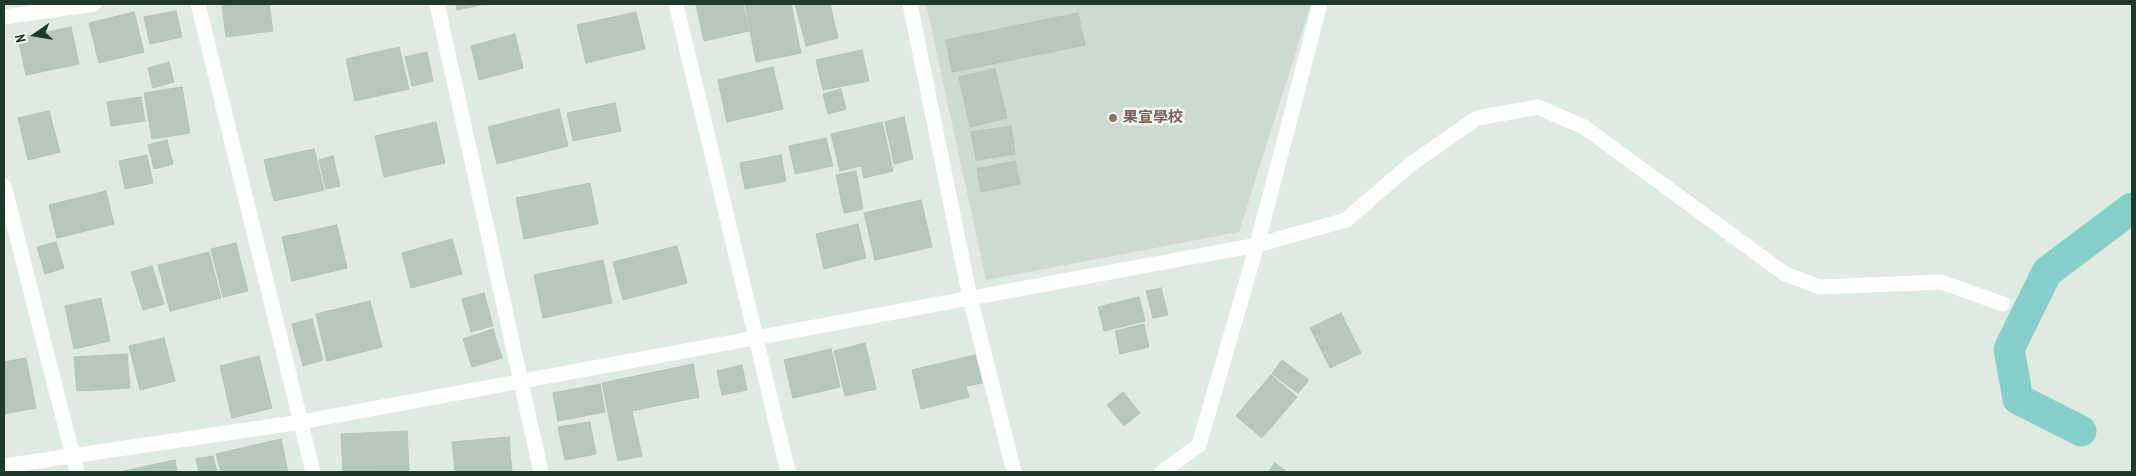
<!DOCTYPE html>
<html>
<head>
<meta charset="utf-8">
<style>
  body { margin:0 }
  #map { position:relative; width:2136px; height:476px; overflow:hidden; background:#dfeae2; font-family:"PT Sans Narrow",sans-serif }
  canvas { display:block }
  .frame { position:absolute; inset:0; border:5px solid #20392d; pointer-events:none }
  .north { position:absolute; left:10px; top:10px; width:50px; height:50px; -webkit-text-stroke:4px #eff7f1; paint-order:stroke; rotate:257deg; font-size:14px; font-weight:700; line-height:20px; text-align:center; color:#20392d }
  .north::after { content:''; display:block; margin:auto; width:18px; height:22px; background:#20392d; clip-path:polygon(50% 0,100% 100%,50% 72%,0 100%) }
</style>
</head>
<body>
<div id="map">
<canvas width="2136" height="476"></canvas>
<div class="frame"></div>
<div class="north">N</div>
</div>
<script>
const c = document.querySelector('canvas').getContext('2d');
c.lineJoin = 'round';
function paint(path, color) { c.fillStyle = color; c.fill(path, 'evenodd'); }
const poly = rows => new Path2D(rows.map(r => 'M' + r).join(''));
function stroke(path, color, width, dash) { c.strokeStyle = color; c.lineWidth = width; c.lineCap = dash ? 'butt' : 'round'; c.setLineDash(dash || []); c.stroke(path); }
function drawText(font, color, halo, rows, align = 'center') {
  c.font = font + ' "PT Sans Narrow","Noto Sans SC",sans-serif'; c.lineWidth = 5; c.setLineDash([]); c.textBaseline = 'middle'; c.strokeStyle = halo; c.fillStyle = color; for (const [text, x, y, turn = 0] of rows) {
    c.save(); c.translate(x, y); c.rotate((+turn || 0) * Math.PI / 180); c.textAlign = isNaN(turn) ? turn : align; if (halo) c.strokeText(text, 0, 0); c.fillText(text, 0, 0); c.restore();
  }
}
paint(poly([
  [926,4,1311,4,1239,232,986,280]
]), '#cddad1');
stroke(poly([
  [2081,431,2018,399,2009,349,2047,272,2132,208]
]), '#87cfc9', 31);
const building = poly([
  [240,4,269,4,273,31,226,37,222,6,240,4],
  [456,4,485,4,457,10,456,4],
  [696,4,743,4,749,31,704,41,696,4],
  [745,4,791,4,801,53,756,62,745,4],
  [795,4,830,4,838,38,806,46,795,4],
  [176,11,182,37,150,44,144,17,176,11],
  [134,12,144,52,99,63,89,23,134,12],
  [636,12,645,49,586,63,577,25,636,12],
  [1078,13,1085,45,952,72,946,40,1078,13],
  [71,27,79,64,26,75,18,38,71,27],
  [515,34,523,68,479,80,471,46,515,34],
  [399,47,409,89,355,101,346,59,399,47],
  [862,50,869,81,823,90,816,60,862,50],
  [427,52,433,81,412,86,405,57,427,52],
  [169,62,174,82,153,88,148,68,169,62],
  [773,67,783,109,727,122,718,80,773,67],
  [995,69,1007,118,970,127,959,77,995,69],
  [182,87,190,133,152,139,144,93,182,87],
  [841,89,846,109,828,114,823,94,841,89],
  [141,97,145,121,111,126,107,102,141,97],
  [615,103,621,131,573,141,567,113,615,103],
  [559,109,568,146,497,164,488,127,559,109],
  [49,111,60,152,28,160,18,118,49,111],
  [904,117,913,159,894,164,885,122,904,117],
  [436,122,445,163,384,177,375,136,436,122],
  [882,122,893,171,864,178,861,166,840,171,831,134,882,122],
  [1011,126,1015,154,976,160,971,132,1011,126],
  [826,138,833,166,795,174,789,146,826,138],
  [167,140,173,164,154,169,148,145,167,140],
  [314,149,324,190,274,201,264,160,314,149],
  [147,155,153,183,125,189,119,161,147,155],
  [781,155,786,181,745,189,740,163,781,155],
  [333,156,340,186,326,189,319,160,333,156],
  [1015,161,1020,184,981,192,977,169,1015,161],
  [856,171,863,209,844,213,836,175,856,171],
  [590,183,598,224,524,239,516,198,590,183],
  [106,191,114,224,57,238,49,205,106,191],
  [921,200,932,247,875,260,864,213,921,200],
  [858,224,866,258,824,269,816,234,858,224],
  [337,225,347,268,292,281,282,237,337,225],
  [452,239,462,274,411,288,402,253,452,239],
  [56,242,64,268,45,274,37,247,56,242],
  [236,243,248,291,223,297,211,249,236,243],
  [677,246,687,283,623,300,613,262,677,246],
  [209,252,221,298,170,311,158,265,209,252],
  [603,260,612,303,543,318,534,275,603,260],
  [152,266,164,304,143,310,131,272,152,266],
  [1161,288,1168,315,1153,318,1146,291,1161,288],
  [484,293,493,326,471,332,462,299,484,293],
  [1139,297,1145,321,1104,331,1098,307,1139,297],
  [101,298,110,341,74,349,65,306,101,298],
  [370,301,382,347,327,361,316,314,370,301],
  [1341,313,1361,353,1330,368,1310,328,1341,313],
  [312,319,323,360,303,366,292,324,312,319],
  [1144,324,1149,347,1120,354,1115,331,1144,324],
  [493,329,502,358,472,367,463,339,493,329],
  [164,338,175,381,140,390,129,346,164,338],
  [865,343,876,389,845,396,834,351,865,343],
  [831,349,840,387,793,398,784,360,831,349],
  [127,354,130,388,77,391,74,357,127,354],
  [975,355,982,383,966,386,969,397,921,409,912,370,975,355],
  [259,356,272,408,232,418,220,366,259,356],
  [26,358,36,408,4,414,4,362,26,358],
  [1282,360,1309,380,1298,393,1272,374,1282,360],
  [693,364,699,397,632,411,642,456,618,461,602,383,693,364],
  [742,365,747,390,722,395,717,371,742,365],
  [1271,375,1297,397,1262,438,1236,416,1271,375],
  [600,384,605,412,558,421,553,393,600,384],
  [1123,392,1140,413,1124,426,1107,405,1123,392],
  [590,422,596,454,565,460,558,427,590,422],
  [407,431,409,471,343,472,341,434,407,431],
  [509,437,512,472,455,472,452,442,509,437],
  [281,439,288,472,221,472,216,454,281,439],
  [213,456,217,472,199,472,196,459,213,456],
  [175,460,177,472,124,472,124,471,175,460],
  [1275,463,1287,472,1268,472,1275,463]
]);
paint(building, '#b7c7be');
stroke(building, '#b1c3b8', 1);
stroke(poly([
  [198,4,313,472],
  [437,4,541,472],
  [676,4,788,472],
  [910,4,970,298,1014,472],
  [4,17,94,4],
  [4,186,77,472],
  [4,466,301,422,1257,245,1346,220,1411,164,1477,118,1538,107,1584,127,1785,274,1820,287,1941,282,2003,304],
  [1162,472,1199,445,1257,245,1320,4]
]), '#fff', 15);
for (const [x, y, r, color] of [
  [1113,118,5,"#8d6e63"]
]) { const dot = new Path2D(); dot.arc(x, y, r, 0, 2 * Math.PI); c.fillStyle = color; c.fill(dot); stroke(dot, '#eff7f1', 2); }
drawText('bold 15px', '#785e54', '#eff7f1', [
  ["果宣學校",1123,118]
], 'left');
</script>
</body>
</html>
